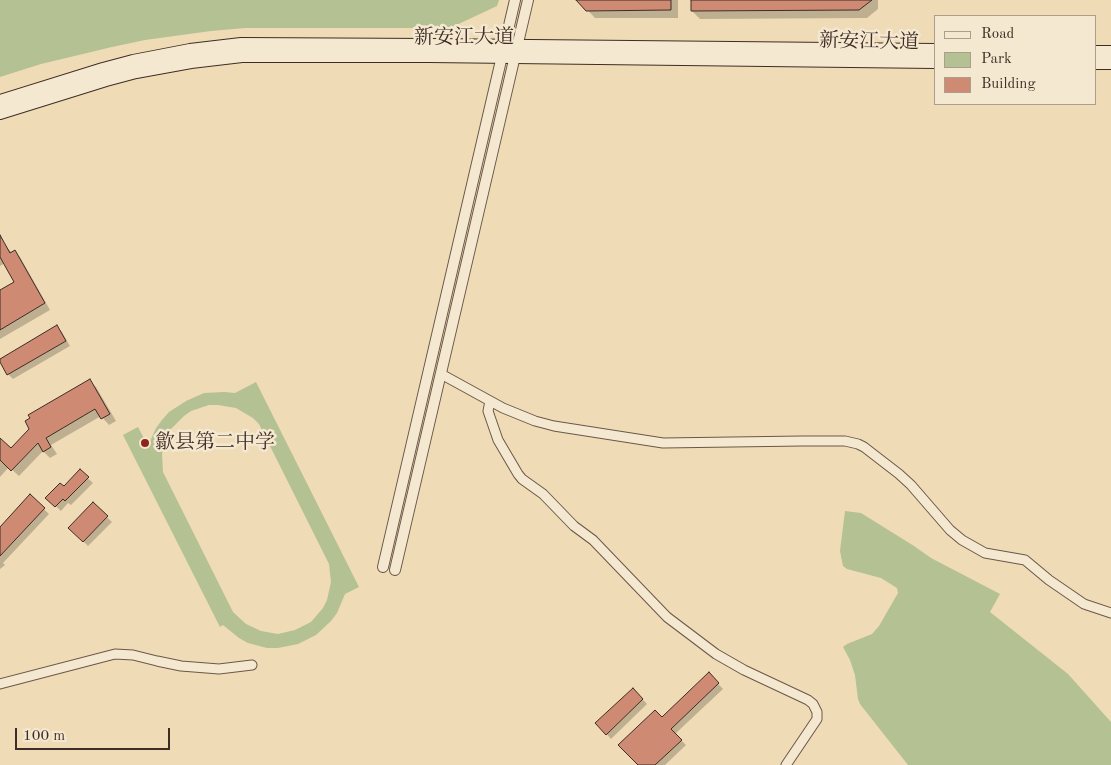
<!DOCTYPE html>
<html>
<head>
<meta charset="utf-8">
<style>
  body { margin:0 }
  #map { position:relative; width:1111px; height:765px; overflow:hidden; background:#efdbb6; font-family:"Old Standard TT",serif }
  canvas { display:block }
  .legend { position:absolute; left:934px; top:15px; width:162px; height:90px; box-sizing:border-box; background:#f5e8d0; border:1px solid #ac9d8c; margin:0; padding:6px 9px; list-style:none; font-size:15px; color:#3e2d25 }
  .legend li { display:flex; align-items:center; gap:10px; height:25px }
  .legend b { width:25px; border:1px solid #ac9d8c }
  .scale { position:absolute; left:15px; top:728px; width:155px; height:22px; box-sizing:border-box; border:2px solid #3e2d25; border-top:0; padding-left:6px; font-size:15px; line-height:18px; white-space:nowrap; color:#3e2d25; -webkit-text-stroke:4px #f5e8d0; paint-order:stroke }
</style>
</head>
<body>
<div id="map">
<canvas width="1111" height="765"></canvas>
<ul class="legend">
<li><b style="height:6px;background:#f5e8d0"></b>Road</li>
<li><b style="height:14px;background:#b4c192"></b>Park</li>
<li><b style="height:14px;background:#ce8a73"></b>Building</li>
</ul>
<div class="scale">100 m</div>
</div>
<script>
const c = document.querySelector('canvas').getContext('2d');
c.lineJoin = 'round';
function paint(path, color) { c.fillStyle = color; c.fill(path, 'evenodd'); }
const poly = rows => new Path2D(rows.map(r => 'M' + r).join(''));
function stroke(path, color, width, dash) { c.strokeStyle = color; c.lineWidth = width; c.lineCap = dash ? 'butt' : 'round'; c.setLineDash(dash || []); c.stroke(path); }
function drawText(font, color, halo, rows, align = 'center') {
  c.font = font + ' "Old Standard TT","Noto Serif SC",serif'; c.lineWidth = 5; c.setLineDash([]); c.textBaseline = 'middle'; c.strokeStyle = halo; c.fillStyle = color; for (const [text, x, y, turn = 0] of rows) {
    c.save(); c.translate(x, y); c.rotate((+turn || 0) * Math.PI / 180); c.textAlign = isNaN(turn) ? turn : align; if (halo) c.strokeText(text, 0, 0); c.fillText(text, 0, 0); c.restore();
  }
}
paint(poly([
  [0,0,499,0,497,6,450,28,245,28,211,31,145,40,112,47,41,64,0,77],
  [256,382,359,587,345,594,337,613,331,621,316,635,298,644,278,648,267,648,248,643,239,638,223,625,220,627,123,435,138,427,148,446,156,428,162,420,169,412,186,401,204,393,224,392,235,393],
  [209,405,218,405,236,408,253,418,259,424,329,564,331,582,327,600,323,608,311,622,295,630,278,634,261,631,246,624,233,612,163,472,162,454,167,437,171,429,184,416,191,411],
  [845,511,861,513,914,546,931,558,1000,594,990,612,1068,674,1111,722,1111,765,908,765,860,704,858,699,855,675,850,660,843,647,847,644,872,634,879,626,898,593,897,588,881,578,847,569,843,566,840,551]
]), '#b4c192');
paint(poly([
  [578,0,678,0,678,18,595,18],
  [692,0,878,0,878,9,867,18,700,19,692,11],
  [0,240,12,253,15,252,20,257,50,310,0,339,0,292,16,282,5,263,0,266],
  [57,327,62,332,70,346,13,379,8,374,0,360],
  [89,381,96,387,116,421,109,425,101,416,51,445,57,454,50,458,43,451,19,476,9,467,0,477,0,442,11,450],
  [80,471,93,483,71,505,68,503,61,511,47,498,64,488],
  [30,496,49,514,3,563,5,565,0,569,0,528],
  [93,504,112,522,88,546,70,528],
  [709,674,723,689,675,734,686,745,665,765,640,765,662,718],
  [633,689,647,704,611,739,597,723]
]), '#0003');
const building = poly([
  [576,0,671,0,671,10,586,11,576,0],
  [691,0,872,0,859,10,691,11,691,0],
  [0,235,10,253,15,250,45,303,0,330,0,290,14,282,0,257,0,235],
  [57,325,66,341,7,375,0,362,0,359,57,325],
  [90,379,110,414,101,419,95,409,46,438,51,447,43,452,38,443,11,471,0,460,0,438,11,448,29,429,25,421,30,418,28,415,90,379],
  [80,469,89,477,65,501,63,499,55,507,45,498,60,483,64,486,80,469],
  [30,494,45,508,0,556,0,527,30,494],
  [93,502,108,516,83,542,68,528,93,502],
  [709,672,719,683,671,729,682,740,655,765,638,765,618,745,655,710,662,717,709,672],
  [633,688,643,699,606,735,595,723,633,688]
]);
paint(building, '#ce8a73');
stroke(building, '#3e2d25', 1);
const minor = poly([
  [441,374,503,408,535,421,554,426,663,443,802,441,845,441,858,444,864,447,899,474,911,485,950,530,962,540,985,553,1025,560,1049,580,1084,604,1111,613],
  [490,401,488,411,498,440,518,474,522,479,543,494,574,526,593,540,667,617,716,654,744,670,808,700,813,704,817,712,817,719,786,765],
  [0,684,115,654,133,655,157,661,181,666,219,669,252,665]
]);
const tertiary = poly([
  [383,567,515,0],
  [395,570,528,0]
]);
const secondary = poly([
  [1095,52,1111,52],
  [1095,63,1111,63],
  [0,101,103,69,133,61,190,50,241,44,430,45,935,50],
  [0,113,106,80,136,72,191,62,242,56,430,56,935,62]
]);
stroke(minor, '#6a5849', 11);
stroke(tertiary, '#6a5849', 12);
stroke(secondary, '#3e2d25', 14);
stroke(minor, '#f5e8d0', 9);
stroke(tertiary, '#f5e8d0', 10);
stroke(secondary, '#f5e8d0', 12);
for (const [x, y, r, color] of [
  [145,443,5,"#8f2418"]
]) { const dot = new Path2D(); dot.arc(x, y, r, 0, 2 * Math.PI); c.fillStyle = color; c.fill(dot); stroke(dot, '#f5e8d0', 2); }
drawText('20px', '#3e2d25', '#f5e8d0', [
  ["新安江大道",464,38],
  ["新安江大道",869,42,1]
]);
drawText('20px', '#3e2d25', '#f5e8d0', [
  ["歙县第二中学",155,443]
], 'left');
</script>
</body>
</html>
